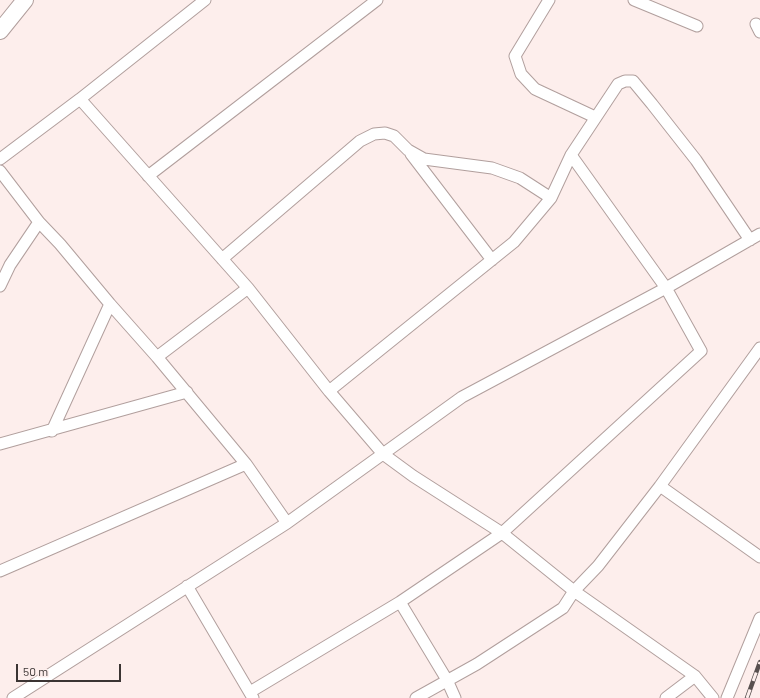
<!DOCTYPE html>
<html>
<head>
<meta charset="utf-8">
<style>
  body { margin:0 }
  #map { position:relative; width:760px; height:698px; overflow:hidden; background:#fdeeec; font-family:Barlow,sans-serif }
  canvas { display:block }
  .scale { position:absolute; left:16px; top:664px; width:105px; height:18px; box-sizing:border-box; border:2px solid #3b3433; border-top:0; padding-left:5px; font-size:12px; line-height:14px; white-space:nowrap; color:#3b3433; -webkit-text-stroke:3px #fdeeec; paint-order:stroke }
</style>
</head>
<body>
<div id="map">
<canvas width="760" height="698"></canvas>
<div class="scale">50 m</div>
</div>
<script>
const c = document.querySelector('canvas').getContext('2d');
c.lineJoin = 'round';
const poly = rows => new Path2D(rows.map(r => 'M' + r).join(''));
function stroke(path, color, width, dash) { c.strokeStyle = color; c.lineWidth = width; c.lineCap = dash ? 'butt' : 'round'; c.setLineDash(dash || []); c.stroke(path); }
const minor = poly([
  [549,0,515,56,521,74,535,89,595,117],
  [634,0,697,26],
  [756,24,760,32],
  [80,99,248,288,329,391,383,454,413,476,502,533,574,591,695,676,713,698],
  [411,154,492,260],
  [0,159,80,99,205,0],
  [0,171,39,222,60,244,110,304,157,357,246,464,287,523],
  [148,176,377,0],
  [222,259,360,141,374,134,385,133,394,136,408,150,424,159,492,168,520,178,551,198],
  [0,286,10,265,39,222],
  [157,357,248,288],
  [329,391,514,242,551,198,571,155,618,84,625,81,633,81,652,104,696,160,750,240],
  [52,431,110,304],
  [0,444,187,392],
  [660,486,760,557],
  [0,571,246,464],
  [187,586,253,698],
  [400,602,447,680,455,698],
  [250,692,400,602,502,533,701,351,666,288,571,155],
  [13,698,287,523,462,397,666,288,760,234],
  [416,698,477,664,563,608,574,591,598,566,660,486,760,348],
  [666,698,695,676],
  [727,698,760,618]
]);
const secondary = poly([
  [0,31,25,0]
]);
stroke(minor, '#b19f9d', 13);
stroke(secondary, '#b19f9d', 18);
stroke(minor, '#fff', 11);
stroke(secondary, '#fff', 16);
const rail = poly([
  [747,698,760,662]
]);
stroke(rail, '#58504f', 4.5);
stroke(rail, '#fdeeec', 3, [9]);
</script>
</body>
</html>
